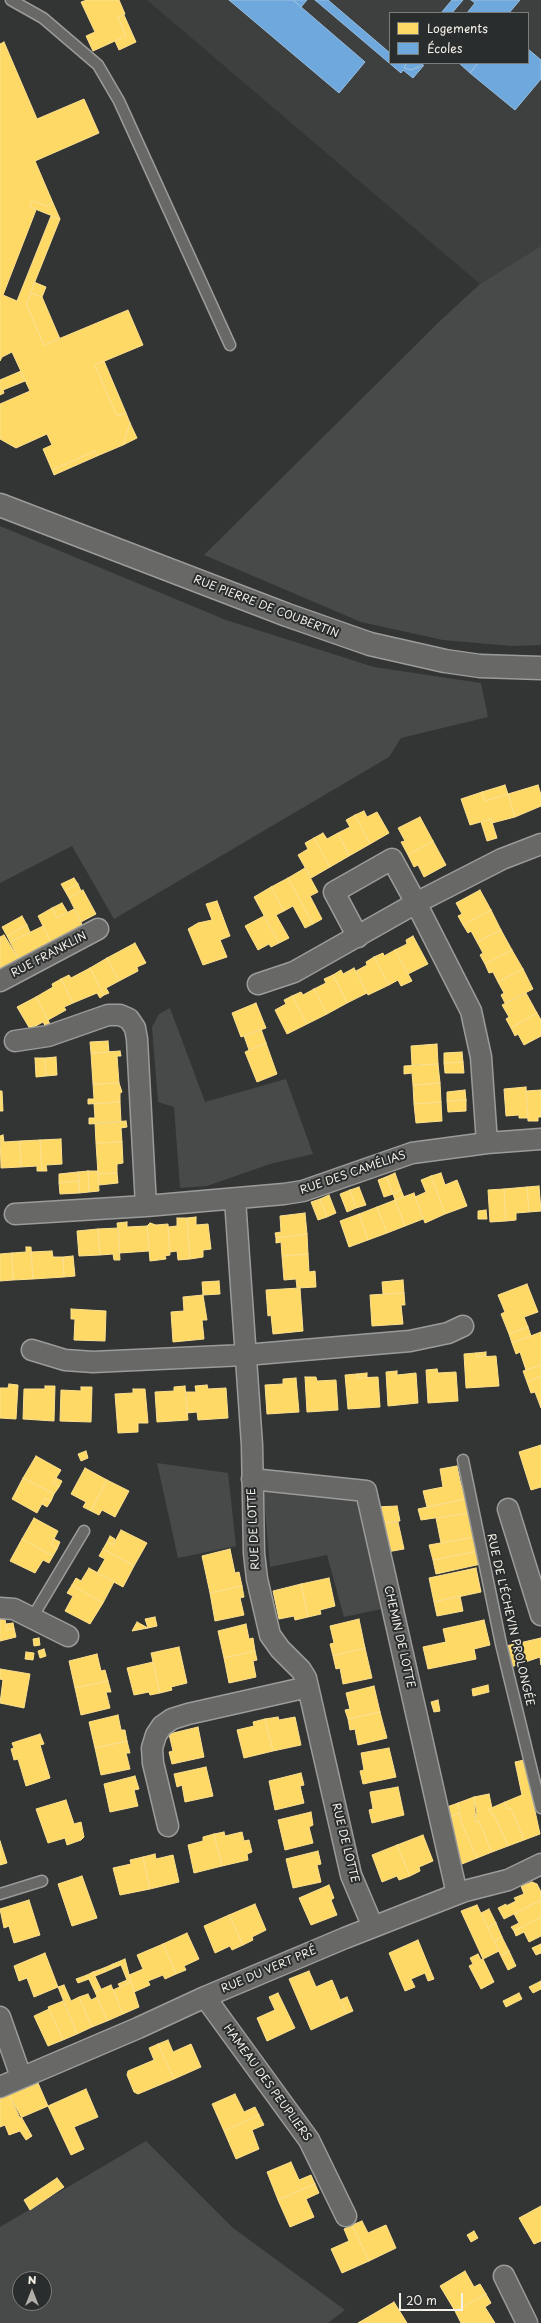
<!DOCTYPE html>
<html>
<head>
<meta charset="utf-8">
<style>
  body { margin:0 }
  #map { position:relative; width:541px; height:2323px; overflow:hidden; background:#333434; font-family:"Playpen Sans",sans-serif }
  canvas { display:block }
  .legend { position:absolute; left:389px; top:12px; width:140px; height:52px; box-sizing:border-box; background:#2a2d2e; border:1px solid #7b7b78; margin:0; padding:5px 7px; list-style:none; font-size:12px; color:#f4f1e8 }
  .legend li { display:flex; align-items:center; gap:8px; height:20px }
  .legend b { width:20px; border:1px solid #7b7b78 }
  .north { position:absolute; left:12px; top:2271px; width:40px; height:40px; box-sizing:border-box; background:#2a2d2e; border:1px solid #7b7b78; border-radius:50%; rotate:0deg; font-size:11px; font-weight:700; line-height:16px; text-align:center; color:#f4f1e8 }
  .north::after { content:''; display:block; margin:auto; width:14px; height:18px; background:#b0afa9; clip-path:polygon(50% 0,100% 100%,50% 72%,0 100%) }
  .scale { position:absolute; left:399px; top:2293px; width:64px; height:18px; box-sizing:border-box; border:2px solid #f4f1e8; border-top:0; padding-left:5px; font-size:12px; line-height:14px; white-space:nowrap; color:#f4f1e8; -webkit-text-stroke:3px #2a2d2e; paint-order:stroke }
</style>
</head>
<body>
<div id="map">
<canvas width="541" height="2323"></canvas>
<ul class="legend">
<li><b style="height:11px;background:#ffd966"></b>Logements</li>
<li><b style="height:11px;background:#6fa8dc"></b>Écoles</li>
</ul>
<div class="north">N</div>
<div class="scale">20 m</div>
</div>
<script>
const c = document.querySelector('canvas').getContext('2d');
c.lineJoin = 'round';
function paint(path, color) { c.fillStyle = color; c.fill(path, 'evenodd'); }
const poly = rows => new Path2D(rows.map(r => 'M' + r).join(''));
function stroke(path, color, width, dash) { c.strokeStyle = color; c.lineWidth = width; c.lineCap = dash ? 'butt' : 'round'; c.setLineDash(dash || []); c.stroke(path); }
function drawText(font, color, halo, rows, align = 'center') {
  c.font = font + ' "Playpen Sans",sans-serif'; c.lineWidth = 4; c.setLineDash([]); c.textBaseline = 'middle'; c.strokeStyle = halo; c.fillStyle = color; for (const [text, x, y, turn = 0] of rows) {
    c.save(); c.translate(x, y); c.rotate((+turn || 0) * Math.PI / 180); c.textAlign = isNaN(turn) ? turn : align; if (halo) c.strokeText(text, 0, 0); c.fillText(text, 0, 0); c.restore();
  }
}
paint(poly([
  [147,0,541,0,541,246,480,284],
  [390,13,528,13,528,63,390,63]
]), '#3e4040');
paint(poly([
  [541,246,541,645,511,646,443,640,361,622,204,555,442,319,480,284],
  [0,526,226,620,374,667,481,683,488,717,401,738,389,757,114,919,72,846,0,883],
  [170,1008,205,1102,286,1079,313,1154,270,1164,207,1186,180,1188,174,1107,158,1102,152,1027,159,1014],
  [157,1463,228,1473,236,1546,178,1558],
  [263,1489,360,1499,386,1608,344,1617,327,1555,270,1567],
  [146,2141,233,2228,345,2310,328,2323,0,2323,0,2227],
  [20,2279,44,2279,44,2303,20,2303]
]), '#484a49');
const homes = poly([
  [87,0,119,0,125,14,118,17,126,36,93,51,86,36,95,32,81,2,87,0],
  [124,15,136,42,119,50,115,41,126,36,118,17,124,15],
  [4,42,37,119,84,99,99,133,35,161,53,203,47,206,32,201,30,207,36,210,3,295,17,301,51,216,60,219,26,304,44,345,128,310,143,345,95,365,117,416,126,413,130,423,123,445,97,456,95,451,52,470,43,449,52,445,47,434,16,448,0,439,0,404,30,391,12,352,2,357,0,361,0,44,4,42],
  [32,201,47,206,53,203,60,219,30,207,32,201],
  [34,282,46,287,42,297,31,293,34,282],
  [31,293,42,297,60,339,44,345,26,304,31,293],
  [104,361,126,413,117,416,95,365,104,361],
  [21,371,25,381,3,390,4,393,0,395,0,380,21,371],
  [130,423,137,438,123,445,130,423],
  [95,451,97,456,54,475,52,470,95,451],
  [505,785,508,794,485,801,482,792,505,785],
  [538,785,541,795,541,806,515,817,508,794,538,785],
  [482,792,485,801,508,794,515,817,492,823,491,819,470,825,461,799,482,792],
  [364,811,367,817,377,812,389,833,370,844,355,815,364,811],
  [355,815,370,844,349,856,338,833,350,827,346,820,355,815],
  [420,817,433,841,408,855,401,842,405,841,398,828,420,817],
  [491,819,497,838,487,841,481,822,491,819],
  [323,833,327,839,338,833,349,856,330,867,314,838,323,833],
  [314,838,330,867,311,878,298,855,308,849,305,843,314,838],
  [433,841,446,865,424,877,418,865,414,867,408,855,433,841],
  [305,868,318,892,310,896,322,919,313,924,288,878,305,868],
  [74,878,78,884,65,891,61,884,74,878],
  [288,878,313,924,305,928,293,906,284,911,271,887,288,878],
  [78,884,81,891,69,898,65,891,78,884],
  [271,887,284,911,276,915,289,938,279,943,254,897,271,887],
  [83,890,96,914,81,922,69,898,83,890],
  [480,890,491,910,463,925,458,916,462,914,456,903,480,890],
  [217,901,230,936,220,940,227,957,203,965,188,929,198,923,212,920,206,904,217,901],
  [62,903,68,913,57,918,52,908,62,903],
  [52,908,57,918,74,909,84,928,52,944,38,916,52,908],
  [491,910,501,930,477,942,471,931,468,933,463,925,491,910],
  [22,916,27,925,7,936,2,927,22,916],
  [264,916,279,943,271,947,269,944,258,950,245,926,264,916],
  [27,925,30,932,10,942,7,936,27,925],
  [43,926,52,944,20,961,10,942,43,926],
  [501,930,512,950,485,964,480,955,483,953,477,942,501,930],
  [4,935,20,961,0,971,0,937,4,935],
  [413,936,428,964,408,974,395,950,407,944,406,940,413,936],
  [135,943,146,963,137,967,138,971,119,981,107,958,135,943],
  [395,950,412,981,401,986,398,980,389,985,374,957,383,953,384,956,395,950],
  [512,950,523,969,498,982,493,972,489,973,485,964,512,950],
  [374,957,389,985,368,995,356,971,367,965,366,962,374,957],
  [107,958,119,981,106,988,109,993,104,995,90,968,107,958],
  [90,968,104,995,100,998,97,993,73,1003,61,979,69,975,71,978,90,968],
  [354,968,367,993,347,1003,333,975,341,970,343,974,354,968],
  [523,969,533,989,505,1003,501,995,504,993,498,982,523,969],
  [333,975,347,1003,327,1014,314,989,326,983,324,979,333,975],
  [61,979,73,1003,64,1007,66,1010,48,1020,36,997,53,987,52,984,61,979],
  [314,989,327,1014,307,1024,292,996,301,992,303,995,314,989],
  [526,993,537,1013,511,1028,506,1019,509,1017,502,1005,526,993],
  [292,996,307,1024,287,1034,275,1010,286,1004,284,1000,292,996],
  [36,997,50,1024,46,1027,43,1022,30,1029,17,1007,36,997],
  [256,1003,266,1028,241,1037,232,1013,256,1003],
  [537,1013,541,1020,541,1036,524,1045,518,1034,515,1036,511,1028,537,1013],
  [261,1029,266,1043,249,1050,244,1036,261,1029],
  [108,1041,109,1052,91,1053,90,1042,108,1041],
  [266,1043,277,1074,257,1082,245,1052,266,1043],
  [437,1044,438,1064,412,1065,411,1046,437,1044],
  [120,1051,121,1056,117,1056,119,1083,93,1084,91,1053,120,1051],
  [462,1052,463,1062,444,1063,444,1053,462,1052],
  [56,1057,57,1075,46,1076,45,1058,56,1057],
  [35,1058,45,1058,46,1076,36,1077,35,1058],
  [463,1062,464,1073,445,1073,444,1063,463,1062],
  [438,1064,440,1083,413,1085,412,1073,404,1074,404,1066,438,1064],
  [119,1083,122,1092,120,1093,120,1102,88,1104,88,1099,94,1099,93,1084,119,1083],
  [440,1083,441,1102,414,1104,413,1085,440,1083],
  [526,1087,528,1118,519,1118,519,1115,506,1116,504,1089,526,1087],
  [465,1090,466,1100,447,1101,447,1092,465,1090],
  [541,1090,541,1117,538,1117,538,1121,528,1121,526,1091,541,1090],
  [0,1091,2,1091,3,1111,0,1111,0,1091],
  [466,1100,466,1111,448,1112,447,1101,466,1100],
  [120,1102,121,1122,89,1124,89,1118,95,1118,94,1104,120,1102],
  [441,1102,442,1121,416,1123,414,1104,441,1102],
  [126,1121,127,1127,121,1128,122,1142,96,1143,95,1123,126,1121],
  [3,1135,4,1142,20,1141,21,1167,1,1168,0,1136,3,1135],
  [61,1139,62,1164,46,1165,47,1171,42,1171,40,1140,61,1139],
  [40,1140,42,1171,37,1171,37,1166,21,1167,20,1141,40,1140],
  [122,1142,123,1163,117,1164,117,1173,98,1174,96,1143,122,1142],
  [88,1171,89,1192,79,1193,78,1172,88,1171],
  [88,1171,98,1171,99,1191,89,1192,88,1171],
  [78,1172,79,1181,59,1183,59,1174,78,1172],
  [117,1173,118,1183,99,1185,98,1174,117,1173],
  [395,1173,401,1190,393,1194,386,1177,395,1173],
  [441,1173,445,1185,457,1180,467,1206,445,1214,431,1176,441,1173],
  [431,1176,445,1214,425,1223,415,1197,426,1192,421,1180,431,1176],
  [386,1177,393,1194,384,1197,378,1180,386,1177],
  [79,1181,79,1193,60,1194,59,1183,79,1181],
  [539,1186,541,1211,529,1212,527,1187,539,1186],
  [359,1187,366,1205,356,1208,350,1190,359,1187],
  [527,1187,529,1212,516,1213,516,1220,506,1221,504,1189,527,1187],
  [504,1189,506,1221,490,1222,488,1190,504,1189],
  [350,1190,356,1208,347,1212,340,1194,350,1190],
  [401,1190,404,1197,395,1200,393,1194,401,1190],
  [414,1193,423,1219,405,1226,395,1200,414,1193],
  [329,1195,336,1213,327,1217,320,1199,329,1195],
  [320,1199,327,1217,318,1220,311,1202,320,1199],
  [395,1200,405,1226,387,1233,377,1207,395,1200],
  [377,1207,387,1233,368,1240,359,1214,377,1207],
  [486,1210,487,1219,478,1219,478,1211,486,1210],
  [305,1213,307,1234,276,1238,275,1233,281,1232,280,1216,305,1213],
  [359,1214,368,1240,349,1247,340,1221,359,1214],
  [196,1217,196,1225,208,1224,211,1249,203,1250,203,1257,190,1259,187,1218,196,1217],
  [177,1218,187,1218,190,1259,178,1260,177,1251,170,1252,168,1227,177,1226,177,1218],
  [127,1222,127,1227,147,1226,149,1251,120,1253,117,1223,127,1222],
  [150,1223,156,1225,168,1224,170,1255,165,1256,166,1259,150,1261,147,1226,150,1223],
  [118,1228,120,1260,114,1260,113,1254,100,1255,98,1229,118,1228],
  [98,1229,100,1255,79,1256,77,1231,98,1229],
  [307,1234,308,1254,282,1256,281,1242,276,1243,276,1238,307,1234],
  [26,1247,31,1247,33,1279,13,1280,12,1253,26,1252,26,1247],
  [52,1251,53,1257,63,1257,64,1277,33,1279,31,1252,52,1251],
  [12,1253,13,1280,0,1281,0,1254,12,1253],
  [308,1254,309,1272,315,1271,316,1287,297,1288,296,1279,284,1280,282,1256,308,1254],
  [73,1256,75,1276,64,1277,63,1257,73,1256],
  [403,1280,404,1293,383,1294,382,1282,403,1280],
  [219,1281,220,1294,203,1295,202,1282,219,1281],
  [527,1284,538,1312,524,1317,528,1327,509,1334,501,1314,505,1312,498,1295,527,1284],
  [300,1288,303,1331,273,1334,271,1315,268,1316,266,1290,300,1288],
  [404,1293,405,1305,401,1305,403,1324,372,1326,370,1295,404,1293],
  [203,1295,207,1320,202,1320,204,1339,173,1342,171,1312,184,1311,183,1297,203,1295],
  [71,1309,106,1311,105,1341,74,1340,75,1319,71,1319,71,1309],
  [528,1327,531,1336,512,1343,509,1334,528,1327],
  [541,1332,541,1365,526,1370,520,1352,516,1354,512,1343,541,1332],
  [486,1352,486,1356,477,1357,476,1353,486,1352],
  [476,1353,477,1357,496,1356,499,1386,466,1388,464,1354,476,1353],
  [541,1365,541,1376,527,1382,523,1371,541,1365],
  [437,1369,438,1373,456,1372,458,1401,428,1403,426,1370,437,1369],
  [397,1371,397,1375,416,1373,418,1403,388,1406,386,1372,397,1371],
  [367,1373,367,1377,357,1378,357,1374,367,1373],
  [357,1374,357,1378,378,1377,380,1407,348,1409,345,1375,357,1374],
  [541,1376,541,1408,535,1392,531,1393,527,1382,541,1376],
  [305,1377,316,1377,317,1381,336,1380,338,1410,307,1412,305,1377],
  [296,1378,299,1412,267,1414,265,1385,283,1384,283,1379,296,1378],
  [9,1384,18,1385,16,1419,0,1418,0,1388,8,1388,9,1384],
  [207,1385,208,1389,226,1388,228,1418,198,1420,197,1412,187,1413,186,1392,196,1392,195,1386,207,1385],
  [45,1386,55,1386,54,1421,23,1419,24,1389,45,1389,45,1386],
  [185,1386,188,1420,157,1422,155,1392,174,1391,174,1387,185,1386],
  [81,1387,92,1387,91,1422,60,1421,61,1390,81,1391,81,1387],
  [133,1389,145,1389,148,1423,138,1423,138,1432,118,1433,115,1394,133,1393,133,1389],
  [541,1445,541,1487,531,1490,519,1452,541,1445],
  [86,1451,88,1458,81,1461,78,1454,86,1451],
  [36,1456,61,1470,53,1483,59,1487,54,1494,23,1478,36,1456],
  [457,1466,461,1485,463,1485,466,1499,427,1507,423,1491,443,1487,440,1469,457,1466],
  [85,1468,107,1480,91,1511,83,1507,86,1502,71,1494,85,1468],
  [23,1478,54,1494,51,1501,45,1498,37,1513,12,1499,23,1478],
  [56,1478,62,1481,59,1487,53,1483,56,1478],
  [107,1480,129,1491,115,1517,102,1510,99,1515,91,1511,107,1480],
  [45,1498,51,1501,47,1507,42,1504,45,1498],
  [466,1499,469,1513,421,1520,418,1509,466,1499],
  [397,1506,400,1521,381,1523,377,1507,397,1506],
  [469,1513,475,1537,441,1543,436,1518,469,1513],
  [34,1518,58,1531,51,1545,57,1549,53,1556,22,1539,34,1518],
  [398,1522,404,1549,387,1552,381,1523,398,1522],
  [121,1530,147,1543,134,1566,103,1549,107,1542,113,1545,121,1530],
  [110,1536,115,1539,113,1545,107,1542,110,1536],
  [475,1537,478,1551,433,1560,429,1545,475,1537],
  [22,1539,53,1556,49,1563,43,1560,35,1573,10,1561,22,1539],
  [54,1539,60,1542,57,1549,51,1545,54,1539],
  [103,1549,134,1566,123,1587,97,1573,105,1559,99,1556,103,1549],
  [230,1549,235,1573,239,1572,242,1586,210,1593,202,1556,230,1549],
  [478,1551,481,1564,436,1574,433,1560,478,1551],
  [89,1568,114,1582,103,1603,72,1585,76,1578,81,1581,89,1568],
  [476,1568,481,1592,434,1602,429,1578,476,1568],
  [329,1578,335,1606,320,1610,321,1614,308,1617,301,1584,329,1578],
  [301,1584,308,1617,295,1620,294,1616,279,1619,273,1591,301,1584],
  [72,1585,103,1603,90,1624,65,1611,73,1596,67,1593,72,1585],
  [242,1586,244,1597,240,1598,244,1615,215,1621,210,1593,242,1586],
  [460,1596,463,1611,437,1616,434,1602,460,1596],
  [4,1614,7,1630,14,1628,16,1637,0,1641,0,1615,4,1614],
  [155,1617,157,1626,148,1628,145,1619,155,1617],
  [359,1619,365,1648,333,1656,330,1644,334,1643,330,1626,359,1619],
  [484,1620,490,1645,474,1649,476,1659,428,1669,423,1647,446,1642,443,1629,484,1620],
  [137,1622,148,1628,132,1631,137,1622],
  [13,1623,14,1628,7,1630,6,1624,13,1623],
  [246,1624,249,1639,253,1638,255,1651,224,1658,218,1631,246,1624],
  [39,1638,40,1645,34,1646,33,1639,39,1638],
  [541,1638,541,1665,540,1657,511,1667,506,1646,541,1638],
  [179,1647,187,1683,171,1687,172,1690,160,1693,151,1653,179,1647],
  [365,1648,372,1678,343,1684,340,1668,336,1669,333,1656,365,1648],
  [44,1649,46,1656,40,1658,38,1651,44,1649],
  [255,1651,257,1660,253,1661,256,1677,229,1683,224,1658,255,1651],
  [26,1652,34,1653,33,1660,25,1659,26,1652],
  [97,1654,101,1671,105,1670,108,1681,75,1688,69,1661,97,1654],
  [153,1662,160,1693,150,1695,149,1692,134,1695,127,1668,153,1662],
  [0,1669,30,1674,24,1708,0,1703,3,1680,0,1679,0,1669],
  [108,1681,111,1692,106,1692,110,1708,81,1715,75,1688,108,1681],
  [488,1685,489,1692,473,1696,472,1689,488,1685],
  [374,1686,380,1712,348,1719,345,1710,350,1709,346,1693,374,1686],
  [438,1700,440,1711,434,1712,431,1702,438,1700],
  [380,1712,387,1738,358,1745,355,1729,350,1730,348,1719,380,1712],
  [118,1715,121,1730,125,1730,127,1741,95,1748,89,1722,118,1715],
  [278,1717,279,1720,295,1717,301,1745,273,1751,265,1719,278,1717],
  [265,1719,273,1751,244,1758,237,1730,254,1726,253,1722,265,1719],
  [198,1727,204,1757,172,1764,169,1752,173,1751,169,1734,198,1727],
  [40,1734,44,1744,40,1745,50,1778,26,1786,18,1759,14,1760,11,1749,14,1748,12,1743,40,1734],
  [127,1741,130,1753,126,1753,130,1769,101,1775,95,1748,127,1741],
  [389,1748,396,1777,363,1784,360,1771,364,1770,361,1753,389,1748],
  [524,1760,540,1834,524,1840,511,1808,507,1809,505,1802,522,1795,515,1762,524,1760],
  [206,1767,213,1796,185,1802,182,1785,177,1787,174,1774,206,1767],
  [301,1773,304,1785,300,1786,304,1803,275,1810,269,1781,301,1773],
  [135,1776,139,1789,134,1790,138,1806,110,1812,104,1784,135,1776],
  [398,1787,404,1815,372,1823,369,1810,373,1809,370,1792,398,1787],
  [489,1794,492,1808,489,1809,492,1815,494,1814,508,1846,492,1852,479,1821,476,1822,474,1815,477,1814,474,1797,489,1794],
  [474,1797,476,1822,479,1821,492,1852,477,1858,461,1822,458,1803,474,1797],
  [66,1800,74,1824,81,1822,84,1837,81,1840,67,1845,65,1838,48,1843,36,1809,66,1800],
  [505,1802,507,1809,511,1808,524,1840,508,1846,494,1814,492,1815,489,1809,505,1802],
  [458,1803,459,1813,446,1818,444,1808,458,1803],
  [311,1812,313,1825,309,1827,313,1843,285,1850,278,1820,311,1812],
  [459,1813,461,1822,477,1858,457,1866,446,1818,459,1813],
  [224,1832,225,1836,242,1832,244,1841,249,1840,252,1852,247,1854,248,1860,222,1866,214,1834,224,1832],
  [214,1834,222,1866,194,1873,188,1845,203,1841,203,1837,214,1834],
  [423,1835,433,1861,419,1867,420,1871,410,1876,397,1845,423,1835],
  [0,1841,7,1863,0,1865,0,1841],
  [397,1845,410,1876,399,1880,397,1876,382,1882,372,1855,397,1845],
  [318,1851,321,1864,317,1865,321,1882,293,1888,286,1859,318,1851],
  [155,1854,156,1859,173,1855,179,1882,150,1889,143,1857,155,1854],
  [143,1857,150,1889,120,1895,113,1868,131,1864,130,1860,143,1857],
  [82,1876,97,1918,72,1926,58,1884,82,1876],
  [532,1882,537,1884,541,1892,541,1900,504,1919,498,1908,506,1904,506,1906,516,1901,514,1898,524,1894,521,1886,532,1882],
  [329,1885,334,1898,331,1900,337,1915,311,1925,299,1898,329,1885],
  [29,1900,40,1935,14,1943,9,1926,4,1928,0,1909,29,1900],
  [541,1900,541,1917,514,1931,511,1927,519,1923,514,1914,541,1900],
  [255,1904,266,1930,252,1937,253,1940,243,1945,229,1915,255,1904],
  [477,1905,499,1951,483,1959,461,1911,477,1905],
  [489,1909,496,1923,488,1928,481,1913,489,1909],
  [229,1915,243,1945,232,1950,230,1946,215,1953,204,1926,229,1915],
  [541,1917,541,1936,529,1942,524,1932,516,1936,514,1931,541,1917],
  [496,1923,502,1937,494,1941,488,1928,496,1923],
  [187,1933,199,1959,184,1966,186,1970,176,1974,163,1944,187,1933],
  [502,1937,509,1951,501,1956,494,1941,502,1937],
  [418,1940,434,1979,428,1981,425,1973,411,1979,415,1987,405,1991,389,1953,418,1940],
  [163,1944,176,1974,165,1979,163,1975,148,1981,150,1985,134,1992,129,1975,143,1969,137,1955,163,1944],
  [541,1944,541,1953,536,1955,532,1948,541,1944],
  [509,1951,516,1966,508,1970,501,1956,509,1951],
  [45,1953,58,1987,34,1997,27,1978,19,1981,14,1966,45,1953],
  [478,1954,481,1960,483,1959,494,1982,481,1989,469,1966,473,1964,470,1958,478,1954],
  [125,1959,131,1982,120,1987,118,1984,127,1980,121,1965,114,1968,113,1964,125,1959],
  [113,1964,114,1968,105,1972,104,1968,113,1964],
  [104,1968,105,1972,95,1976,93,1972,104,1968],
  [309,1971,316,1987,332,1980,346,2014,311,2030,289,1979,309,1971],
  [93,1972,101,1989,95,1992,87,1975,93,1972],
  [87,1975,89,1979,78,1983,76,1979,87,1975],
  [541,1981,541,1989,533,1993,529,1987,541,1981],
  [131,1982,139,2007,123,2014,113,1990,131,1982],
  [64,1985,71,2001,79,1997,92,2027,77,2034,58,1987,64,1985],
  [111,1985,123,2014,107,2021,95,1992,111,1985],
  [278,1993,295,2028,267,2041,257,2018,275,2010,269,1997,278,1993],
  [519,1993,522,1999,506,2007,503,2001,519,1993],
  [88,1994,91,2000,97,1997,107,2021,92,2027,79,1997,88,1994],
  [347,1997,353,2011,346,2014,340,2000,347,1997],
  [63,2001,77,2034,63,2040,48,2007,63,2001],
  [49,2009,63,2040,48,2046,34,2016,49,2009],
  [168,2040,173,2052,191,2044,201,2067,174,2079,158,2044,168,2040],
  [158,2044,174,2079,138,2094,134,2092,127,2075,128,2071,154,2060,149,2048,158,2044],
  [38,2083,48,2106,20,2118,9,2095,38,2083],
  [86,2089,98,2117,74,2127,84,2149,71,2155,48,2106,86,2089],
  [235,2094,244,2112,255,2107,259,2115,224,2131,212,2104,235,2094],
  [9,2095,32,2136,26,2140,20,2131,9,2135,5,2125,0,2127,0,2099,9,2095],
  [259,2115,264,2125,252,2130,259,2149,236,2159,224,2131,259,2115],
  [291,2162,299,2180,311,2175,315,2184,278,2200,267,2172,291,2162],
  [57,2178,64,2187,30,2210,24,2200,57,2178],
  [315,2184,319,2193,306,2199,314,2217,290,2227,278,2200,315,2184],
  [541,2206,541,2241,534,2244,519,2218,541,2206],
  [362,2221,368,2233,386,2225,396,2248,369,2261,352,2225,362,2221],
  [352,2225,369,2261,342,2273,331,2249,349,2241,344,2229,352,2225],
  [474,2231,478,2238,471,2242,467,2235,474,2231],
  [465,2271,474,2287,480,2284,486,2294,455,2311,440,2286,465,2271],
  [486,2294,491,2303,485,2307,495,2323,461,2323,455,2311,486,2294],
  [394,2302,407,2323,358,2323,394,2302]
]);
paint(homes, '#ffd966');
stroke(homes, '#fce08d', 1);
const schools = poly([
  [229,0,293,0,365,62,339,93,229,0],
  [293,0,307,0,301,7,293,0],
  [315,0,328,0,390,53,390,63,405,63,406,64,404,68,411,70,424,65,413,78,403,70,401,73,315,0],
  [452,0,463,0,452,13,441,13,452,0],
  [471,0,520,0,509,13,467,13,475,3,471,0],
  [528,49,541,60,541,79,515,110,470,73,478,63,528,63,528,49],
  [405,63,423,63,423,64,411,70,404,68,406,64,405,63],
  [459,63,478,63,470,73,459,63]
]);
paint(schools, '#6fa8dc');
stroke(schools, '#97bee0', 1);
const service = poly([
  [11,0,43,18,98,65,119,101,230,345],
  [463,1460,501,1644,541,1808],
  [32,1618,84,1531],
  [0,1894,42,1881]
]);
const minor = poly([
  [358,937,334,892,392,859,416,903,502,859,541,844],
  [0,981,98,929],
  [258,984,294,972,416,903,471,1011,481,1057,487,1143],
  [15,1041,48,1036,108,1015,120,1015,129,1019,135,1028,137,1039,146,1206],
  [235,1199,252,1445,254,1553,257,1579,270,1635,280,1649,301,1670,306,1678,351,1875,373,1927],
  [15,1214,146,1206,284,1194,303,1191,412,1153,487,1143,541,1139],
  [32,1350,65,1360,93,1362,245,1355,410,1341,448,1333,463,1326],
  [252,1479,366,1491,457,1894],
  [508,1509,541,1615],
  [0,1608,14,1609,68,1636],
  [168,1826,153,1763,152,1748,156,1735,162,1726,172,1719,188,1714,308,1687],
  [205,1997,309,2140,346,2216],
  [0,2017,21,2077],
  [0,2087,138,2028,205,1997,345,1938,465,1891,508,1880,541,1864],
  [504,2276,527,2323]
]);
const tertiary = poly([
  [0,505,287,615,370,644,445,661,480,666,541,668]
]);
stroke(service, '#9b9b99', 13);
stroke(minor, '#9b9b99', 23);
stroke(tertiary, '#9b9b99', 25);
stroke(service, '#686866', 10);
stroke(minor, '#686866', 20);
stroke(tertiary, '#686866', 22);
drawText('11px', '#f4f1e8', '#2a2d2e', [
  ["RUE PIERRE DE COUBERTIN",266,607,21],
  ["RUE FRANKLIN",49,955,-28],
  ["RUE DES CAMÉLIAS",353,1173,-19],
  ["RUE DE LOTTE",254,1529,-93],
  ["RUE DE L'ÉCHEVIN PROLONGÉE",510,1620,77],
  ["CHEMIN DE LOTTE",399,1637,77],
  ["RUE DE LOTTE",345,1843,76],
  ["RUE DU VERT PRÉ",269,1970,-23],
  ["HAMEAU DES PEUPLIERS",267,2083,54]
]);
</script>
</body>
</html>
